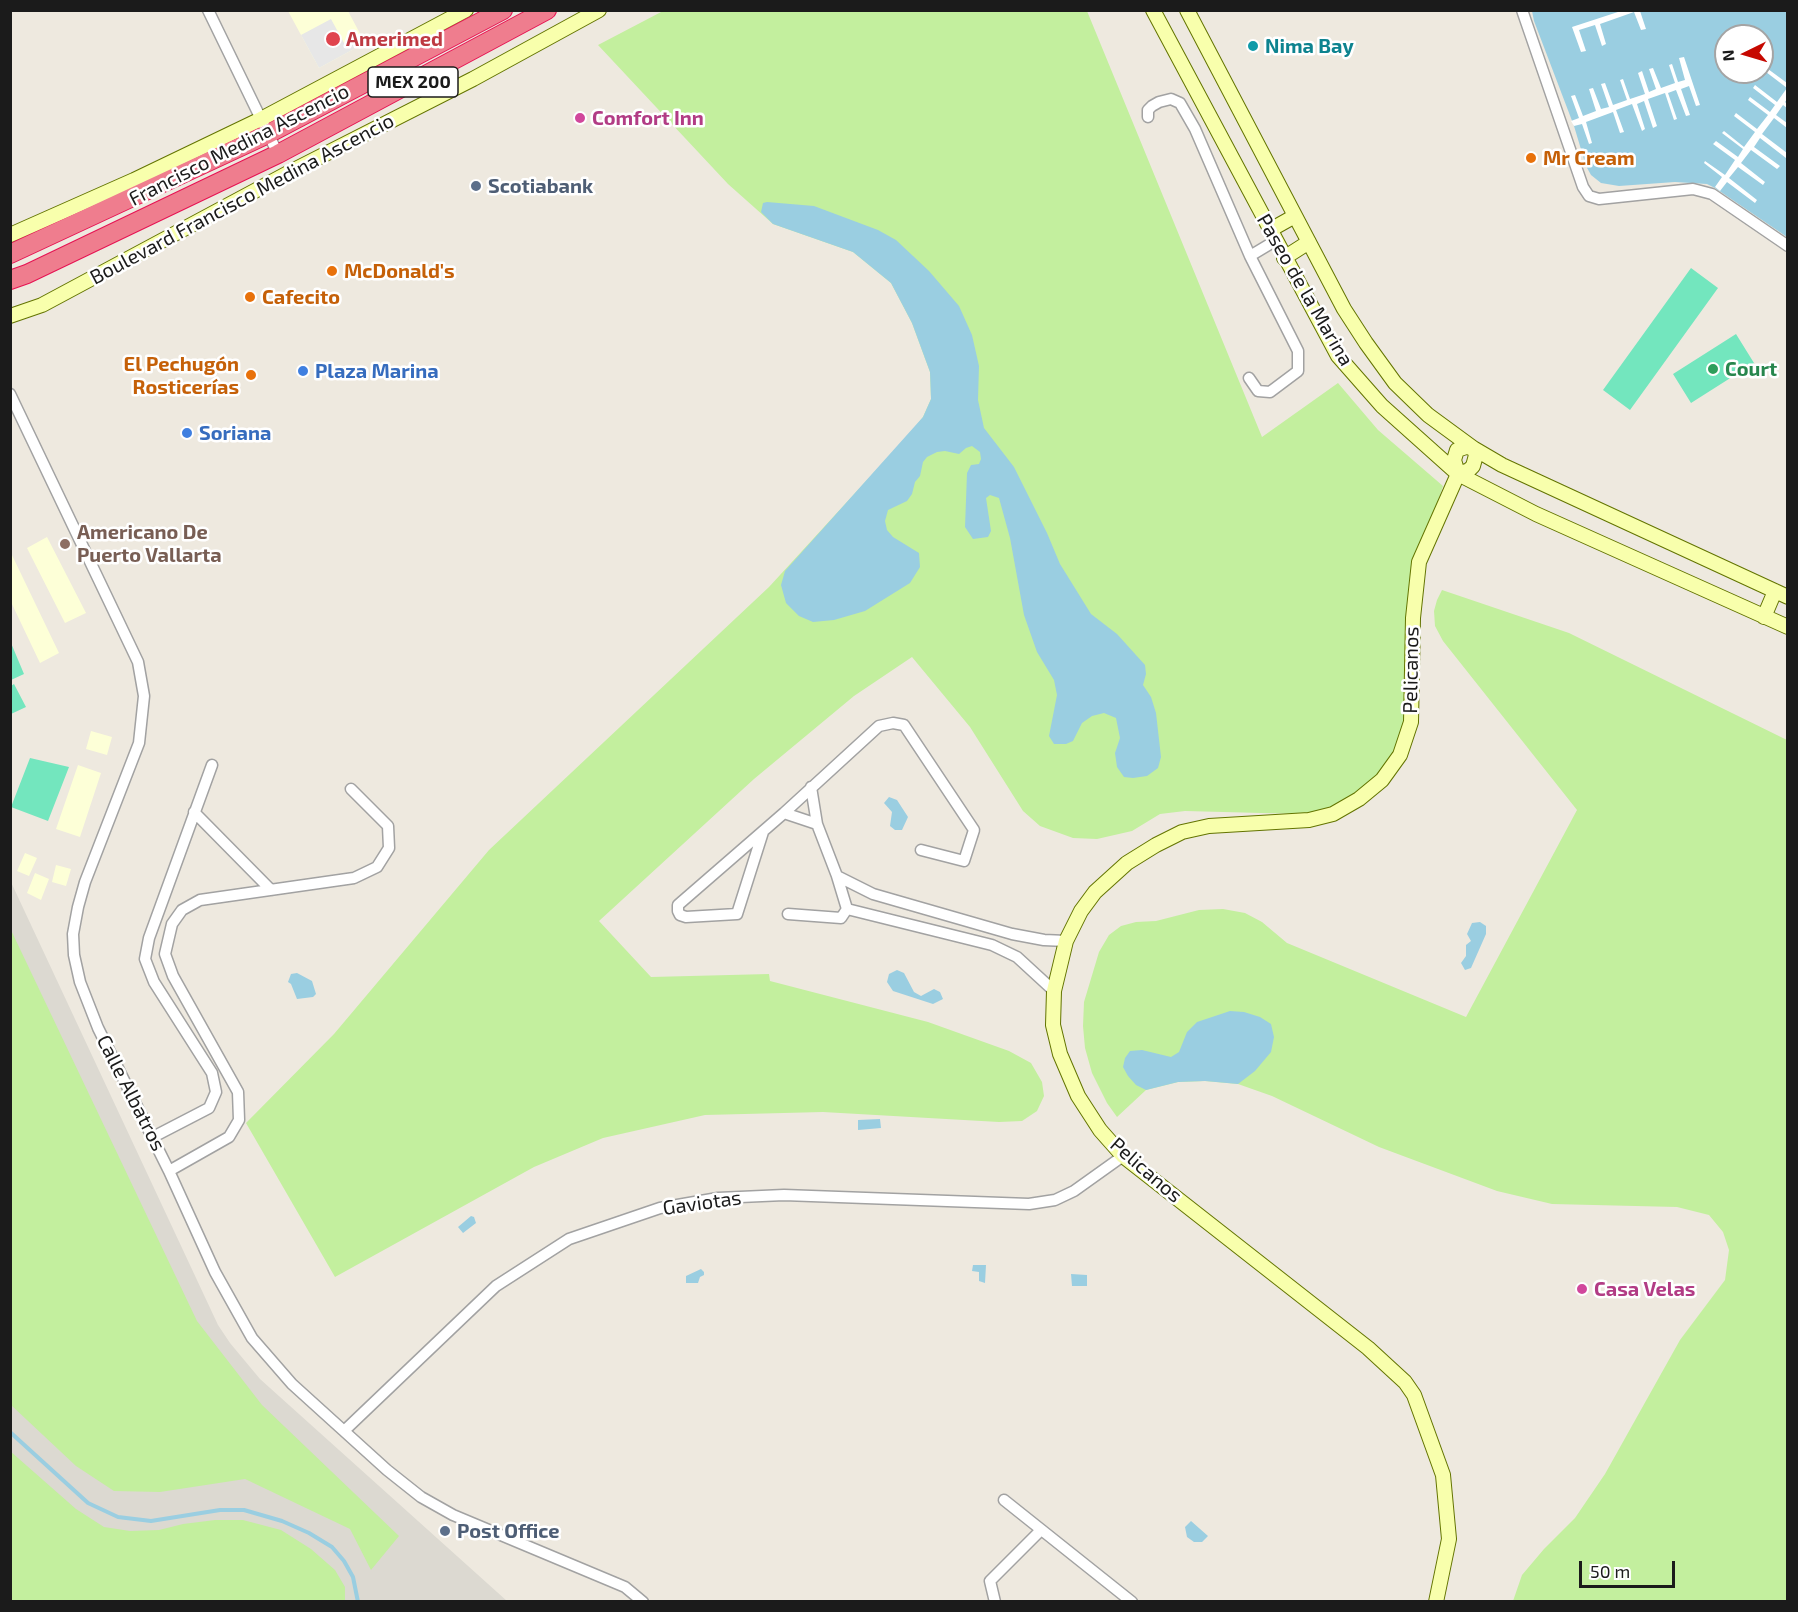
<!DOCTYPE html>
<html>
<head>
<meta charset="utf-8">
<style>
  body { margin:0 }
  #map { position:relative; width:1798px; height:1612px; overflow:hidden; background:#eee9df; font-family:"Exo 2",sans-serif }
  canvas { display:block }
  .frame { position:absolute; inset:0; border:12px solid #1b1b1b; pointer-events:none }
  .north { position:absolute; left:1714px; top:24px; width:60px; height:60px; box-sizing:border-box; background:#fff; border:2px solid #a4a4a4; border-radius:50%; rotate:265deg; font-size:16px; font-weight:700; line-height:24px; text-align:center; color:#1b1b1b }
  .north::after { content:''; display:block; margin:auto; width:21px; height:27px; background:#c60800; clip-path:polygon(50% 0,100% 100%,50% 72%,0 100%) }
  .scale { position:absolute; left:1579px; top:1561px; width:96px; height:27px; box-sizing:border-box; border:3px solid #1b1b1b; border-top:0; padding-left:8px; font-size:18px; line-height:21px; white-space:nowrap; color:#1b1b1b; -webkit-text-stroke:4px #fff; paint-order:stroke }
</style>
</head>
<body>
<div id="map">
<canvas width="1798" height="1612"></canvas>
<div class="frame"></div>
<div class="north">N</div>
<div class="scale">50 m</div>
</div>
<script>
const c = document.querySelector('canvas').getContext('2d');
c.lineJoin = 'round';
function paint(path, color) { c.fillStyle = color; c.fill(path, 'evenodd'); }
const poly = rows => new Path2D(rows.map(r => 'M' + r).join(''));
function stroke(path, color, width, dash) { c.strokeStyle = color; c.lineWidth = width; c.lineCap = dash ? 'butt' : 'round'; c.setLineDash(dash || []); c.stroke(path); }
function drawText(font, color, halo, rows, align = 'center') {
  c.font = font + ' "Exo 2",sans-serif'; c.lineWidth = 5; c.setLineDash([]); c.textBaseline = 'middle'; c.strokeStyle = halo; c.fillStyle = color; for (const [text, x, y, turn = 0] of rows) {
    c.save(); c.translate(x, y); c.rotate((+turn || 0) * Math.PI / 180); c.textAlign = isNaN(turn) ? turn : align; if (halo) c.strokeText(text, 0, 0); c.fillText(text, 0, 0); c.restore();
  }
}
paint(poly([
  [288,11,348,11,365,43,319,68],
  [47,537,86,613,65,623,27,548],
  [11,553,59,653,40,663,11,602],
  [91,731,112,737,107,755,86,749],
  [78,765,101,773,80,837,56,829],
  [25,853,37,858,29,876,17,871],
  [56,865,71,869,66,886,52,882],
  [35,873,49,879,41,900,27,893]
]), '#fdffd7');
paint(poly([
  [10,880,218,1325,230,1343,260,1379,507,1601,11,1601]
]), '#dcd9d1');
paint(poly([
  [663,11,1087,11,1262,437,1338,383,1378,430,1443,486,1414,573,1408,712,1394,754,1368,789,1336,809,1300,814,1185,811,1160,814,1132,831,1097,839,1073,838,1040,826,1023,811,970,727,912,657,854,696,754,779,599,921,651,977,769,974,770,981,928,1022,1009,1051,1031,1063,1042,1082,1044,1096,1037,1111,1022,1121,999,1122,823,1112,705,1115,603,1138,534,1167,335,1277,246,1123,334,1034,489,850,769,587,912,431,923,417,931,399,930,372,912,323,891,283,853,252,773,224,728,184,598,45],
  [1442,590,1569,633,1787,740,1787,1601,1513,1601,1522,1575,1544,1549,1575,1518,1605,1474,1680,1340,1725,1280,1729,1250,1723,1232,1709,1215,1677,1207,1552,1204,1497,1191,1379,1147,1272,1096,1238,1084,1205,1081,1178,1082,1146,1090,1117,1117,1107,1103,1092,1073,1085,1048,1083,1026,1084,1002,1099,952,1109,935,1121,926,1136,922,1156,921,1199,910,1223,909,1245,913,1262,922,1287,943,1466,1017,1577,810,1443,641,1435,626,1434,611,1437,600],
  [10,928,197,1321,262,1405,399,1536,371,1570,350,1529,245,1479,160,1492,114,1491,76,1466,11,1405],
  [10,1451,76,1509,104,1527,130,1531,159,1530,183,1524,215,1520,243,1520,281,1530,311,1549,335,1570,345,1587,345,1601,11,1601]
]), '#c3ef9e');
paint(poly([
  [1691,268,1718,288,1630,410,1603,390],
  [1736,334,1754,363,1691,403,1673,374],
  [11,643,24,674,11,680,10,680],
  [14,684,26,707,11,714,11,686],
  [30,758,69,767,48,821,11,807]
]), '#73e6be');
paint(poly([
  [331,19,344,43,361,34,365,43,319,68,301,35]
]), '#e7e7e7');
paint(poly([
  [1532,11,1787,11,1787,237,1715,188,1707,184,1675,182,1619,186,1601,183,1591,175,1586,166,1574,126,1534,21],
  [1726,36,1762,36,1762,72,1726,72],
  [767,202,814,206,878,230,896,240,929,271,959,306,972,335,979,366,978,400,984,428,1014,467,1047,533,1060,564,1091,614,1117,634,1145,665,1146,674,1143,685,1151,697,1156,713,1161,757,1158,768,1147,776,1133,778,1124,777,1117,767,1115,753,1120,738,1116,718,1104,713,1092,716,1082,723,1073,741,1066,744,1054,744,1049,736,1057,695,1054,680,1037,652,1024,615,1010,538,999,498,990,495,986,498,991,531,988,537,973,539,965,527,967,473,971,465,979,464,981,459,980,452,972,446,966,448,959,454,945,451,937,452,927,457,923,462,920,476,915,482,912,494,907,501,888,510,885,521,887,530,893,537,919,553,920,567,910,583,865,611,834,620,813,622,799,616,786,603,781,585,785,571,923,417,931,399,930,372,912,323,891,283,853,252,773,224,761,212,763,203],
  [889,797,897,800,908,817,902,830,895,830,890,826,892,812,884,803],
  [1480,922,1486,926,1486,934,1471,968,1465,970,1461,963,1466,956,1466,945,1471,941,1467,934,1472,923],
  [897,970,904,973,914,992,921,996,934,989,940,992,943,999,933,1004,893,991,887,982,889,974],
  [297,973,312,981,316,994,313,997,297,999,291,984,288,982,291,974],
  [1230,1011,1244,1012,1260,1017,1271,1024,1274,1037,1271,1052,1255,1071,1238,1084,1205,1081,1178,1082,1146,1090,1136,1085,1128,1076,1123,1067,1125,1058,1130,1051,1142,1050,1171,1057,1179,1052,1187,1032,1197,1022],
  [880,1119,881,1128,858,1130,858,1120],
  [471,1216,474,1217,476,1223,463,1233,458,1227],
  [973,1265,986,1265,985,1283,979,1281,979,1272,972,1271],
  [701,1269,704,1272,704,1275,700,1277,698,1283,686,1283,686,1276],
  [1071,1274,1087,1275,1087,1286,1072,1286],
  [1191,1521,1208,1536,1202,1542,1194,1542,1187,1537,1185,1527]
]), '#9acee1');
paint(poly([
  [1640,11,1646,29,1641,30,1634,12,1600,24,1606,44,1602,46,1595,25,1579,30,1586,51,1581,52,1572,27,1621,11],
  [1684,57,1700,105,1696,106,1689,86,1681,89,1690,115,1686,116,1676,90,1668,93,1677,119,1674,120,1665,93,1648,99,1657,126,1653,128,1644,101,1637,104,1645,129,1642,131,1632,104,1616,110,1624,132,1620,133,1613,112,1586,122,1592,143,1589,144,1582,124,1574,126,1571,121,1579,118,1571,96,1575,95,1583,116,1596,111,1589,89,1593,88,1601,109,1609,107,1601,84,1605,83,1613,105,1627,100,1620,80,1623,79,1630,99,1645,94,1638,73,1642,71,1649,92,1656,89,1649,69,1653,68,1661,88,1675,83,1669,65,1672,64,1678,82,1685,80,1679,58],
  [1768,69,1787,83,1787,99,1785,102,1787,104,1787,108,1783,105,1776,115,1787,123,1787,128,1774,118,1762,134,1787,153,1787,156,1786,158,1760,138,1754,147,1780,166,1777,169,1751,150,1741,163,1765,182,1763,185,1738,167,1729,178,1757,200,1755,203,1727,182,1720,191,1715,187,1722,177,1704,163,1705,161,1725,175,1735,160,1713,144,1716,141,1738,157,1743,149,1722,133,1724,131,1744,147,1755,132,1734,116,1736,113,1757,129,1768,115,1748,100,1750,97,1770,112,1775,105,1753,88,1755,85,1777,102,1787,88,1766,72]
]), '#fff');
stroke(poly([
  [10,1432,88,1503,118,1517,151,1521,220,1510,244,1510,282,1521,309,1533,332,1547,344,1561,353,1577,358,1602]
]), '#9acee1', 4);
const street = poly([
  [208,10,278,154],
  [1522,10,1583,187,1589,196,1599,199,1693,189,1712,194,1788,246],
  [1148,117,1148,110,1152,106,1159,102,1171,99,1180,103,1195,129,1250,256],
  [1249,378,1258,391,1270,392,1298,371,1298,351,1250,256,1275,241],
  [10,394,138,662,144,696,139,743,85,882,78,907,73,934,74,955,80,982,98,1028,169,1171,215,1272,252,1338,292,1384,387,1470,421,1497,453,1515,625,1587,643,1602],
  [194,812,271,890],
  [784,813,817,824],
  [763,832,737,914,686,917,680,915,678,911,678,905,784,813,879,726,893,723,904,725,974,830,964,861,921,850],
  [837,876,873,894,1012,934,1044,940,1066,941],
  [847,909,992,945,1017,957,1054,991],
  [788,914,841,918,847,909,837,876,817,824,811,787],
  [153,1137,209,1108,216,1092,212,1073,154,982,145,959,149,938,212,765],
  [169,1171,229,1137,239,1120,238,1092,173,976,165,954,172,924,182,910,200,900,354,878,377,867,389,848,388,826,351,789],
  [344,1431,496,1286,569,1239,660,1208,718,1198,784,1195,1029,1204,1055,1200,1074,1191,1123,1156],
  [1004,1500,1132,1602],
  [995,1602,990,1581,1041,1530]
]);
const secondary = poly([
  [1153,10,1338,356,1382,406,1458,474,1536,514,1788,627],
  [1187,10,1344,309,1366,343,1395,383,1428,415,1473,448,1502,465,1788,597],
  [1270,230,1295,216],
  [10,235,134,180,261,119,466,10],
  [1284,258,1309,242],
  [10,316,42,305,290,172,473,79,599,10],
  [1764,617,1775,591],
  [1436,1602,1449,1539,1443,1475,1414,1395,1405,1382,1368,1348,1123,1156,1100,1130,1078,1096,1060,1054,1053,1025,1054,991,1066,941,1081,911,1095,892,1127,863,1156,845,1182,832,1209,826,1309,820,1333,814,1359,799,1382,780,1400,755,1411,722,1413,618,1419,562,1458,474,1469,470,1473,466,1476,455,1473,448,1466,447,1457,450,1454,460,1458,474]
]);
const highway = poly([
  [10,254,268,134,503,10],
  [10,280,27,274,278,154,547,10]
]);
stroke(street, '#a2a2a2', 13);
stroke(secondary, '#637400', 16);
stroke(highway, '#e61252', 20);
stroke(street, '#fff', 10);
stroke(secondary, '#f8ffac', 14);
stroke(highway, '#ef7d8e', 18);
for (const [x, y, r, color] of [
  [333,39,8,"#e0444e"],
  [1253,46,6,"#0f9aa8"],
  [580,118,6,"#d1479c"],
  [1531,158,6,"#e8710a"],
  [476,186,6,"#5c6f8a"],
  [332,271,6,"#e8710a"],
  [250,297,6,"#e8710a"],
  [1713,369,6,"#2e9e5b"],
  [303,371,6,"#3f7fe0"],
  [251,375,6,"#e8710a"],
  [187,433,6,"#3f7fe0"],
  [65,544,6,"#8d6e63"],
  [1582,1289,6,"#d1479c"],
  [445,1531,6,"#5c6f8a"]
]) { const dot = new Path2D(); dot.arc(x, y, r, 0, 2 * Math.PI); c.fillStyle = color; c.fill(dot); stroke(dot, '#fff', 2); }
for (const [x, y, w] of [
  [413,82,90]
]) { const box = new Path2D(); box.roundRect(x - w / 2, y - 15, w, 30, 4.5); c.fillStyle = '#fff'; c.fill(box); stroke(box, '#1b1b1b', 1.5); }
drawText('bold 18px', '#1b1b1b', null, [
  ["MEX 200",413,82]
]);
drawText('bold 20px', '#be3a42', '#fff', [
  ["Amerimed",346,39]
], 'left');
drawText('bold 20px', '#0d838f', '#fff', [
  ["Nima Bay",1265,46]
], 'left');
drawText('bold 20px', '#b23c85', '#fff', [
  ["Comfort Inn",592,118],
  ["Casa Velas",1594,1289]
], 'left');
drawText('20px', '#1b1b1b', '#fff', [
  ["Francisco Medina Ascencio",239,145,-27],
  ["Boulevard Francisco Medina Ascencio",242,199,-28],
  ["Paseo de la Marina",1305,290,60],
  ["Pelicanos",1411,670,-89],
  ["Calle Albatros",131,1093,63],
  ["Pelicanos",1146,1170,41],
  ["Gaviotas",702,1203,-8]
]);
drawText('bold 20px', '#c56008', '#fff', [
  ["Mr Cream",1543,158],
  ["McDonald's",344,271],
  ["Cafecito",262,297],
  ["El Pechugón",239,364,"right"],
  ["Rosticerías",239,387,"right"]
], 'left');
drawText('bold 20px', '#4e5e75', '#fff', [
  ["Scotiabank",488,186],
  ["Post Office",457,1531]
], 'left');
drawText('bold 20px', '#27864d', '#fff', [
  ["Court",1725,369]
], 'left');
drawText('bold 20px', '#366cbe', '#fff', [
  ["Plaza Marina",315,371],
  ["Soriana",199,433]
], 'left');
drawText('bold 20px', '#785e54', '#fff', [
  ["Americano De",77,532],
  ["Puerto Vallarta",77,555]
], 'left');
</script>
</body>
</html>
